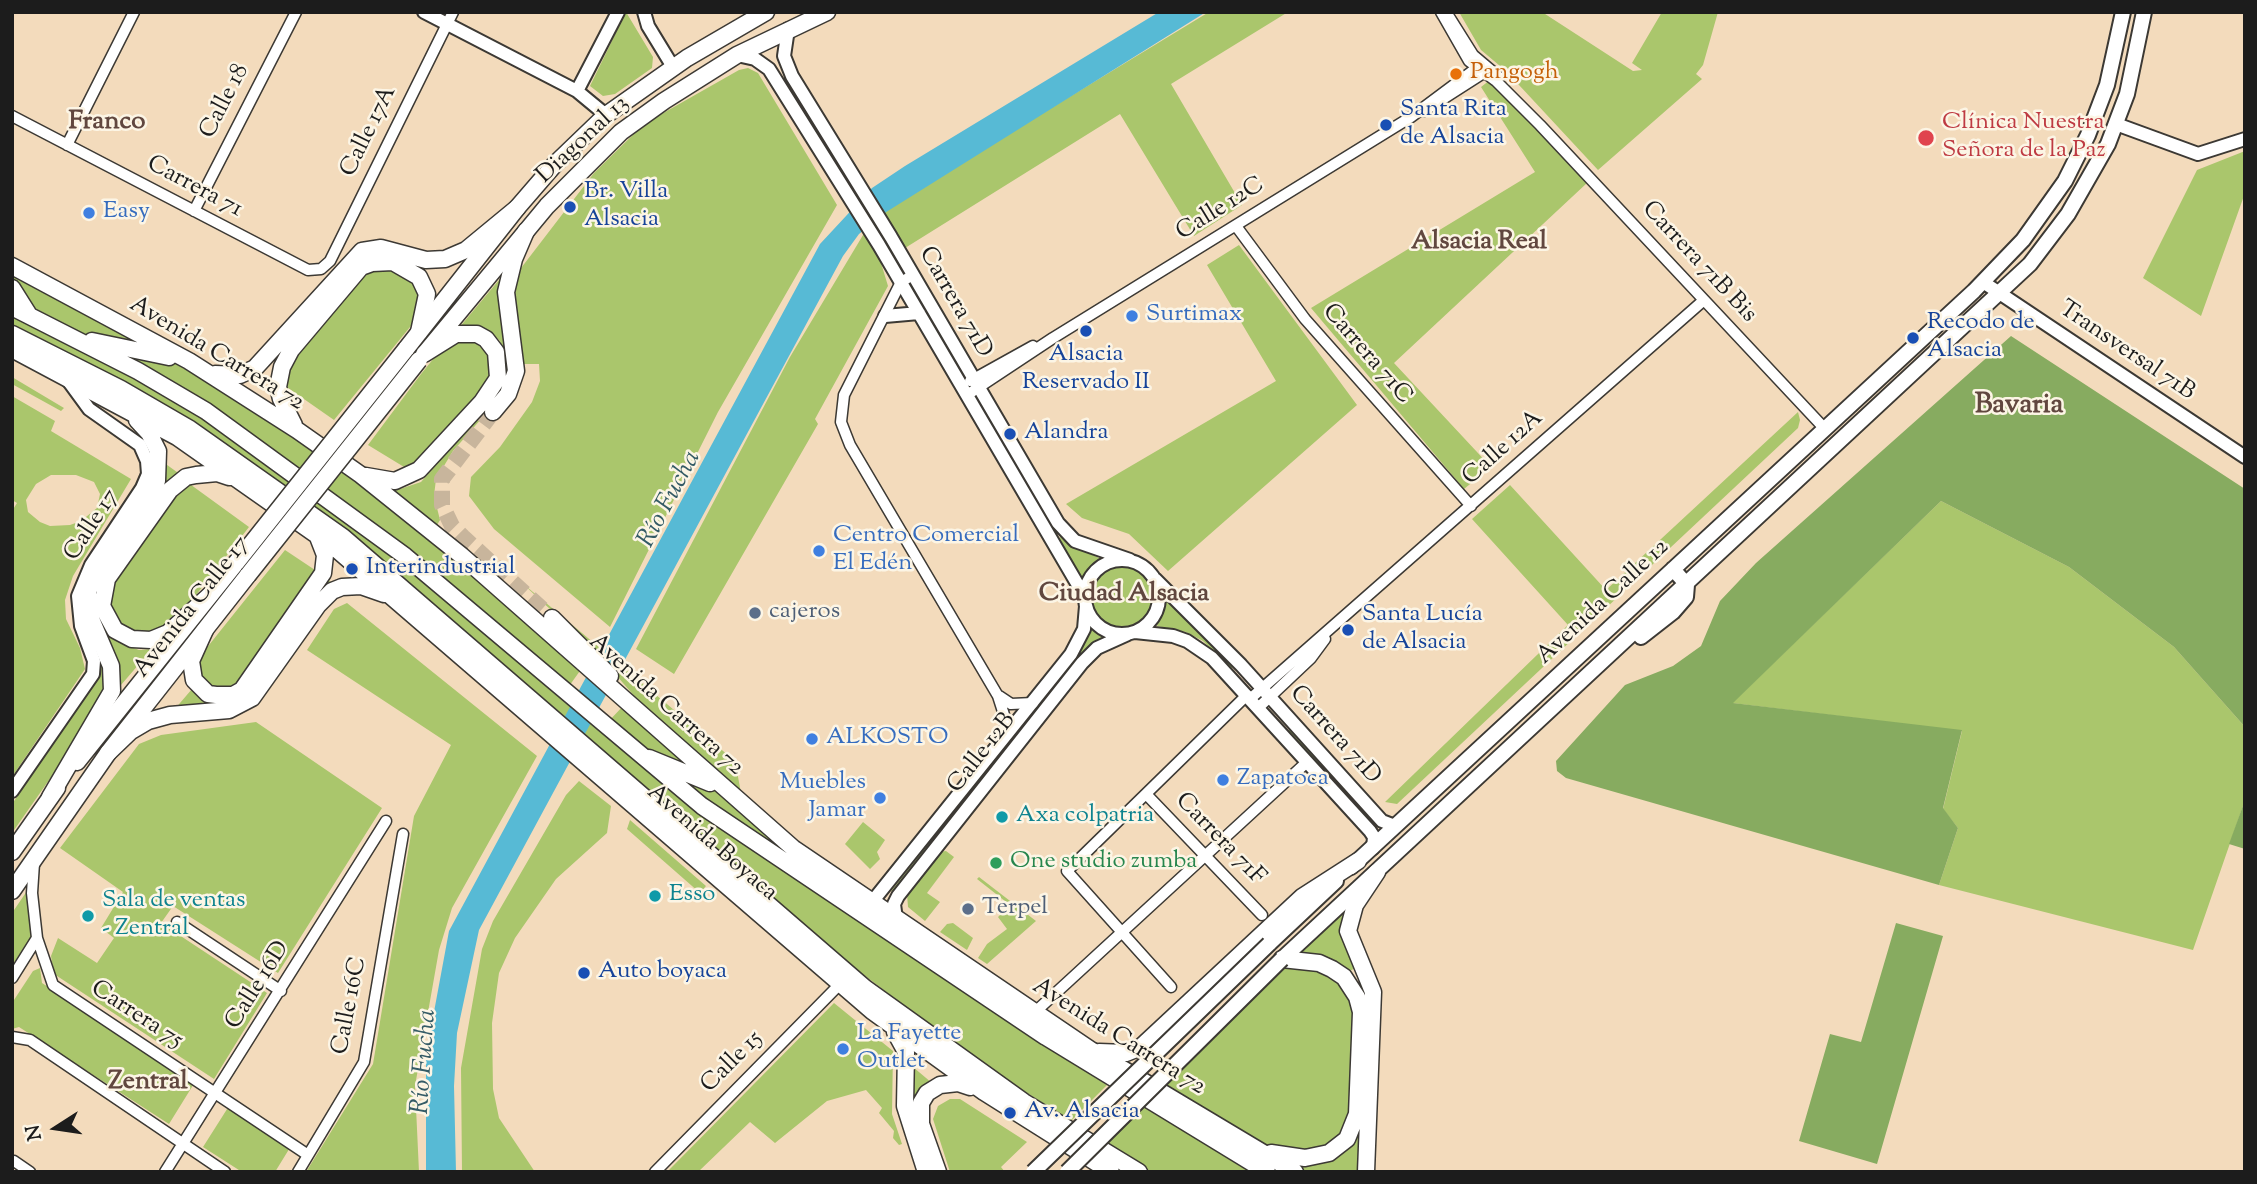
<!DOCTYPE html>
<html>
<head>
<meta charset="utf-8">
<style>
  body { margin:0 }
  #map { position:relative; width:2257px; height:1184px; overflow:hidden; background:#f3dbbc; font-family:"Sorts Mill Goudy",serif }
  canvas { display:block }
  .frame { position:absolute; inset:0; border:14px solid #1c1c1c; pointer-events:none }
  .north { position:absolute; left:21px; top:1093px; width:70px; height:70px; -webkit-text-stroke:5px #fcf5e5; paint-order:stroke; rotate:258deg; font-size:19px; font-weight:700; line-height:28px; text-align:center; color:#1c1c1c }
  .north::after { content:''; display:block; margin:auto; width:24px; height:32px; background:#1c1c1c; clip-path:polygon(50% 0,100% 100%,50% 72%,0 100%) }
</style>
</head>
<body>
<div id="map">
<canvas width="2257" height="1184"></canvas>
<div class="frame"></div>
<div class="north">N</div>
</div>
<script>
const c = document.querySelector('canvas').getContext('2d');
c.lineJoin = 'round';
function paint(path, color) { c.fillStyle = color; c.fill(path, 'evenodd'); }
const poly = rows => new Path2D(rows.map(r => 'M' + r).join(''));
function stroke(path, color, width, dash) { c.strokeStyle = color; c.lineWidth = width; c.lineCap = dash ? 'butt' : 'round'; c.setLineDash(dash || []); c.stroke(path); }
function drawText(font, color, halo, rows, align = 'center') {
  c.font = font + ' "Sorts Mill Goudy",serif'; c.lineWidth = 5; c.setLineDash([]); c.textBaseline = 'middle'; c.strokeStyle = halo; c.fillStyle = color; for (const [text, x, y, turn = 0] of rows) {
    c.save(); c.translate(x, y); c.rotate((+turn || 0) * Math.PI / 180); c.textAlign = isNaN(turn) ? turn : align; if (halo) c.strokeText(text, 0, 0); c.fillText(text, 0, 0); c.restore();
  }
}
paint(poly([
  [626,12,653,57,652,68,615,94,603,96,590,86],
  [1209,12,1288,12,1171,84,1242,205,1194,236,1120,114,881,263,888,286,815,419,818,424,674,674,636,649,790,357,875,215],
  [1459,12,1542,12,1633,71,1642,70,1632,63,1662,12,1718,12,1703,65,1696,74,1702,79,1598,170,1506,71,1481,50],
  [748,68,758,73,837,205,718,412,610,627,494,529,469,496,471,477,500,447,532,402,540,381,539,364,522,364,513,292,518,272,594,173,644,124,739,70],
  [1490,80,1587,183,1394,363,1491,467,1464,489,1311,308,1535,172,1481,87],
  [2245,151,2245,193,2201,316,2143,278,2197,170],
  [1239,245,1357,405,1168,571,1129,534,1082,518,1066,504,1276,381,1207,265],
  [381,267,406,272,419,290,419,316,334,420,281,383,283,372,360,276],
  [504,274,511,363,504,393,453,451,436,479,434,496,440,520,437,525,386,486,400,489,421,482,501,390,508,369,500,341,491,333,458,329],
  [12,275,143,344,73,334,32,309,12,281],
  [12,311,202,415,376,540,685,800,942,977,1107,1085,1071,1121,974,1059,826,946,342,532,12,328],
  [454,339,476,340,488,347,491,382,409,470,368,445,421,374,443,347],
  [104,348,186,365,287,431,384,500,582,668,567,689,459,597],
  [12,377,64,408,61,411,12,384],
  [12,396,55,421,51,431,131,479,73,576,65,600,66,619,80,648,85,669,12,777,12,511,17,503,12,500],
  [51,475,76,475,94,482,100,494,97,508,81,521,70,525,50,526,40,522,28,512,26,500,36,484],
  [1798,412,1800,420,1798,428,1397,804,1385,802,1568,625,1472,519,1510,485,1606,590],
  [163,462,181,475,108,573,108,630,126,645,139,650,152,649,121,685,117,660,98,622,96,594,99,581],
  [187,482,249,527,175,622,155,636,125,632,107,606,107,591,160,510],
  [1941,501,2069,567,2174,647,2245,727,2245,800,2193,950,1939,885,1958,828,1943,809,1962,731,1732,703],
  [1063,536,1077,547,1103,560,1091,568,1083,580,1059,538],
  [285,550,318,572,232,691,215,690,199,678,197,660],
  '1090 597a33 33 0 1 1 66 0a33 33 0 1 1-66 0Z',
  [327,579,335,585,243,700,174,710,192,689,205,699,226,700],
  [521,582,735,761,742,798,648,712,598,654],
  [1167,597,1233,666,1231,669,1203,641,1186,632,1157,626],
  [347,603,537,756,452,908,439,950,415,1086,419,1172,306,1172,373,1064,414,816,451,745,307,650,334,609],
  [1088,626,1104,639,1086,651,1073,666,894,893,891,891,1070,663],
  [102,660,107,681,98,710,12,833,12,804,95,683,101,671],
  [624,705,702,775,641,750,608,722],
  [256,722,382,808,278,973,173,906,161,923,267,993,214,1079,54,974,51,956,58,938,97,963,114,938,101,928,123,892,60,848,139,744,161,735],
  [1291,728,1375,821,1371,824,1287,732],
  [664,769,715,790,852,896,780,854],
  [579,781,611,806,607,833,556,879,515,938,499,973,492,1023,493,1089,499,1118,535,1172,462,1172,461,1068,482,949,493,921,566,795],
  [630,820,706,886,700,893,627,829],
  [863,822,885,840,877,852,880,859,870,869,845,844],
  [946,851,954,857,927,893,940,902,925,921,908,907,907,894,939,852],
  [979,877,1036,921,987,964,978,958,987,944,1007,929,998,917,1010,905,977,879],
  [27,891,33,934,12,966,12,913],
  [1352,903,1360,965,1345,974,1293,957],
  [953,923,973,938,967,950,940,932,947,924],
  [1286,963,1331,972,1354,1000,1348,1130,1315,1154,1266,1148,1162,1086],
  [40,968,42,983,195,1082,169,1124,19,1027,12,1029,12,1003,33,971],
  [1366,979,1363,1172,1306,1172,1282,1158,1306,1161,1355,1134,1354,985],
  [834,1003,893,1051,892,1114,902,1144,899,1145,893,1138,894,1131,879,1113,882,1108,866,1090,827,1101,775,1143,750,1122,698,1172,667,1172],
  [913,1067,932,1083,912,1116],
  [950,1099,960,1099,1027,1142,1001,1167,1005,1172,950,1172,933,1119,938,1106],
  [1143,1104,1255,1172,1152,1172,1105,1144],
  [229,1106,291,1146,275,1172,242,1172,203,1147]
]), '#aac66c');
paint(poly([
  [2011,336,2245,489,2245,727,2174,647,2069,567,1941,501,1733,703,1962,730,1943,808,1958,828,1939,885,1566,778,1557,771,1556,761,1625,685,1673,666,1701,646,1720,601,1756,563],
  [2245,800,2245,849,2229,844],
  [1896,923,1943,936,1877,1164,1799,1141,1830,1034,1861,1042]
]), '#87ab60');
paint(poly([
  [1159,12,1206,12,883,214,859,234,843,256,479,930,457,1033,454,1086,456,1172,426,1172,426,1055,449,931,820,244,872,188,905,166]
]), '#57bad5');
stroke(poly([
  [493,412,442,479,442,505,452,526,463,537,552,618]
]), '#c8b59c', 16, [16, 8]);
const minor = poly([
  [1441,12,1469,61,1496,81,1540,125,1825,429],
  [1446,12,1473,55,1499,77],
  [1424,111,1488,70],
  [12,116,308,270,321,269,330,261,453,12],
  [67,145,134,12],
  [194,211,296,12],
  [1236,226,1305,319,1471,506],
  [913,275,901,282,844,395,841,422,850,445,998,696,1006,721,1004,735],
  [970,381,1033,346],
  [967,395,1053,338,1411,117,1482,64],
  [999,696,1011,704,1033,703],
  [1250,699,1704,300],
  [1258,708,1311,658,1325,639],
  [1146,794,1262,915],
  [34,863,32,893,37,938,53,985,308,1155],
  [177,922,281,991],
  [12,978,37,938],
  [1171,987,1067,871,1247,695],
  [1034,1013,1307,762],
  [12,1037,30,1040,225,1172],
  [14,1161,30,1172],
  [165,1172,386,821],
  [298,1172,364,1062,403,834],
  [655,1172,840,984]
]);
const tertiary = poly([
  [424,12,577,91,606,115],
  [644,12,648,26,673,67],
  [788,29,784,56,792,76,891,237,1058,523,1075,541,1130,560],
  [737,55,755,59,769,69,879,245,1085,597],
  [577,91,618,12],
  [2116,124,2198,154,2245,139],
  [1983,282,2245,457],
  [885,316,919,313],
  '1085 597a37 37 0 1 1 74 0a37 37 0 1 1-74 0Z',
  [1155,579,1241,665,1382,821,1395,826],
  [1135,632,1173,636,1187,641,1212,658,1370,831,1374,837,1373,848],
  [12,791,93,674,94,661,81,626,78,596,91,565,142,488,148,474,147,461,140,445,89,409,67,379],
  [872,902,1071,654,1084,629,1086,606],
  [896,919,894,904,898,896,1082,663,1097,648,1128,634]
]);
const secondary = poly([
  [1641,637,1673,612,1686,597,1687,585,1673,569],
  [1351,867,1974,291,2023,240,2065,181,2088,135,2107,85,2123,12],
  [1269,944,1336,881],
  [1282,959,2030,264,2068,214,2108,144,2127,94,2144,12]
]);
const primary = poly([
  [406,349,517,208,555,164,606,115,687,58,766,12],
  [426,352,547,206,621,132,664,101,737,55,827,12],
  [77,762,236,563],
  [12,852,57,788],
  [12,891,108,753,248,575]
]);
const trunk = poly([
  [12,266,189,361,297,430,361,475,462,556,793,848,1091,1050,1295,1172],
  [12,288,29,315],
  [12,307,138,371,206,411,405,556,702,806,1046,1037,1267,1172],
  [12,334,121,389,190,429,343,537,865,988,1024,1102,1139,1172],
  [92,341,169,357],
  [12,349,177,437,335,548,872,1011,984,1092,1111,1172],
  [215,374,240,375,255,368,362,251,381,248,426,260,445,259,466,250,517,208],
  [493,412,508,394,516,371,506,292,514,259,526,231],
  [294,425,281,399,278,387,282,367,291,350,361,267,372,263,393,262,419,277,427,294,419,332],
  [366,476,395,481,419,470,482,402,498,378,496,352,486,339,477,334,456,334,424,354],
  [210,595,168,633,151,640,132,639,115,630,102,606,107,579,170,490,186,477,196,475,217,473,229,477],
  [552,618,610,676],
  [205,630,191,661,194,680,208,694,216,695,233,695,242,690,323,573,325,555,318,537],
  [108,753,131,731,148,721,170,715,229,710,252,698,318,605,332,591,342,587,361,586,384,594],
  [649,758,710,783],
  [50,797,112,691,111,666,88,612,88,591,95,574,157,481,158,451,149,433,137,420],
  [895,1032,906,1052,905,1106,926,1172],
  [1099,1052,1126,1053,1141,1047,1302,897,1358,861],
  [1271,1153,1305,1158,1329,1153,1347,1139,1357,1114,1361,1012,1357,997,1344,977,1332,969,1319,963,1282,959],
  [938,1172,921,1124,921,1103,927,1093,940,1085,958,1083,970,1087],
  [1366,1172,1373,992,1348,931,1355,905,1377,872]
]);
stroke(minor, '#3c3934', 13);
stroke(tertiary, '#3c3934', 16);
stroke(secondary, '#3c3934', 18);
stroke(primary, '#3c3934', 19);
stroke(trunk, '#3c3934', 19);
stroke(minor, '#fff', 10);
stroke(tertiary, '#fff', 12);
stroke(secondary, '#fff', 14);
stroke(primary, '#fff', 16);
stroke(trunk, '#fff', 16);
const secondaryBridge = poly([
  [1033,1172,1269,944],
  [1067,1172,1282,959]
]);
const primaryBridge = poly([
  [236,563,406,349],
  [248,575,419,360]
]);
stroke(secondaryBridge, '#3c3934', 18, []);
stroke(primaryBridge, '#3c3934', 19, []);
stroke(secondaryBridge, '#fff', 14);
stroke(primaryBridge, '#fff', 16);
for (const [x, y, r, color] of [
  [1456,74,7,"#e8710a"],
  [1386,125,7,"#1a4fb4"],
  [1926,138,9,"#e0444e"],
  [570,207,7,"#1a4fb4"],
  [89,213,7,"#3f7fe0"],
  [1132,316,7,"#3f7fe0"],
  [1086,331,7,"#1a4fb4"],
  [1913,338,7,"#1a4fb4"],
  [1010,434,7,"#1a4fb4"],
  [819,551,7,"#3f7fe0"],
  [352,569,7,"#1a4fb4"],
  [755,613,7,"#5c6f8a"],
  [1348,630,7,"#1a4fb4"],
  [812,739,7,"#3f7fe0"],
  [1223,780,7,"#3f7fe0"],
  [880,798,7,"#3f7fe0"],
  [1002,817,7,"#0f9aa8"],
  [996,863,7,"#2e9e5b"],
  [655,896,7,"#0f9aa8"],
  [968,909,7,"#5c6f8a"],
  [88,916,7,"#0f9aa8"],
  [584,973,7,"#1a4fb4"],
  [843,1049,7,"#3f7fe0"],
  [1010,1113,7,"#1a4fb4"]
]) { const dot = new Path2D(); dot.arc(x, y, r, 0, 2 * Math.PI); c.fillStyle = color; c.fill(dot); stroke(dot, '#fcf5e5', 2.5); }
drawText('24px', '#c56008', '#fcf5e5', [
  ["Pangogh",1470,74]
], 'left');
drawText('24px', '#1c1c1c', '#fcf5e5', [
  ["Calle 18",226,102,-63],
  ["Calle 17A",370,132,-64],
  ["Diagonal 13",584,141,-43],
  ["Carrera 71",194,188,28],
  ["Calle 12C",1221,210,-32],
  ["Carrera 71B Bis",1698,263,47],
  ["Carrera 71D",954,303,60],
  ["Transversal 71B",2126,352,34],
  ["Avenida Carrera 72",216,355,31],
  ["Carrera 71C",1366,355,49],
  ["Calle 12A",1504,449,-42],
  ["Calle 17",93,526,-57],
  ["Avenida Calle 12",1604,603,-43],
  ["Avenida Calle 17",193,608,-52],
  ["Avenida Carrera 72",665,706,42],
  ["Carrera 71D",1334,736,48],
  ["Calle 12B",983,754,-52],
  ["Carrera 71F",1219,840,46],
  ["Avenida Boyaca",711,844,41],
  ["Calle 16D",259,986,-58],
  ["Calle 16C",351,1006,-79],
  ["Carrera 75",136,1016,33],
  ["Avenida Carrera 72",1118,1038,32],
  ["Calle 15",733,1063,-45]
]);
drawText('24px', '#164399', '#fcf5e5', [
  ["Santa Rita",1400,111],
  ["de Alsacia",1400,139],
  ["Br. Villa",584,193],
  ["Alsacia",584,221],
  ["Recodo de",1927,324],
  ["Alsacia",1927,352],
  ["Alsacia",1086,356,"center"],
  ["Reservado II",1086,384,"center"],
  ["Alandra",1024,434],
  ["Interindustrial",366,569],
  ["Santa Lucía",1362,616],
  ["de Alsacia",1362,644],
  ["Auto boyaca",598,973],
  ["Av. Alsacia",1024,1113]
], 'left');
drawText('24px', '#be3a42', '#fcf5e5', [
  ["Clínica Nuestra",1942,124],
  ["Señora de la Paz",1942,152]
], 'left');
drawText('24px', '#366cbe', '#fcf5e5', [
  ["Easy",103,213],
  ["Surtimax",1146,316],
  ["Centro Comercial",833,537],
  ["El Edén",833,565],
  ["ALKOSTO",826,739],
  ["Zapatoca",1237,780],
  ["Muebles",866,784,"right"],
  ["Jamar",866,812,"right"],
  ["La Fayette",857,1035],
  ["Outlet",857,1063]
], 'left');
drawText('24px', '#4e5e75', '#fcf5e5', [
  ["cajeros",769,613],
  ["Terpel",982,909]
], 'left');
drawText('24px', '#0d838f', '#fcf5e5', [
  ["Axa colpatria",1016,817],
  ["Esso",669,896],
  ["Sala de ventas",102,902],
  ["- Zentral",102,930]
], 'left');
drawText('24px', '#27864d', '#fcf5e5', [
  ["One studio zumba",1010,863]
], 'left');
drawText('bold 26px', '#61473f', '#fcf5e5', [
  ["Franco",107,124],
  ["Alsacia Real",1479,244],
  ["Ciudad Alsacia",1124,596],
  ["Zentral",148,1084]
]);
drawText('italic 26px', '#345b66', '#fcf5e5', [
  ["Río Fucha",671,500,-62],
  ["Río Fucha",426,1062,-86]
]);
drawText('bold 28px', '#61473f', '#fcf5e5', [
  ["Bavaria",2019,407]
]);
</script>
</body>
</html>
